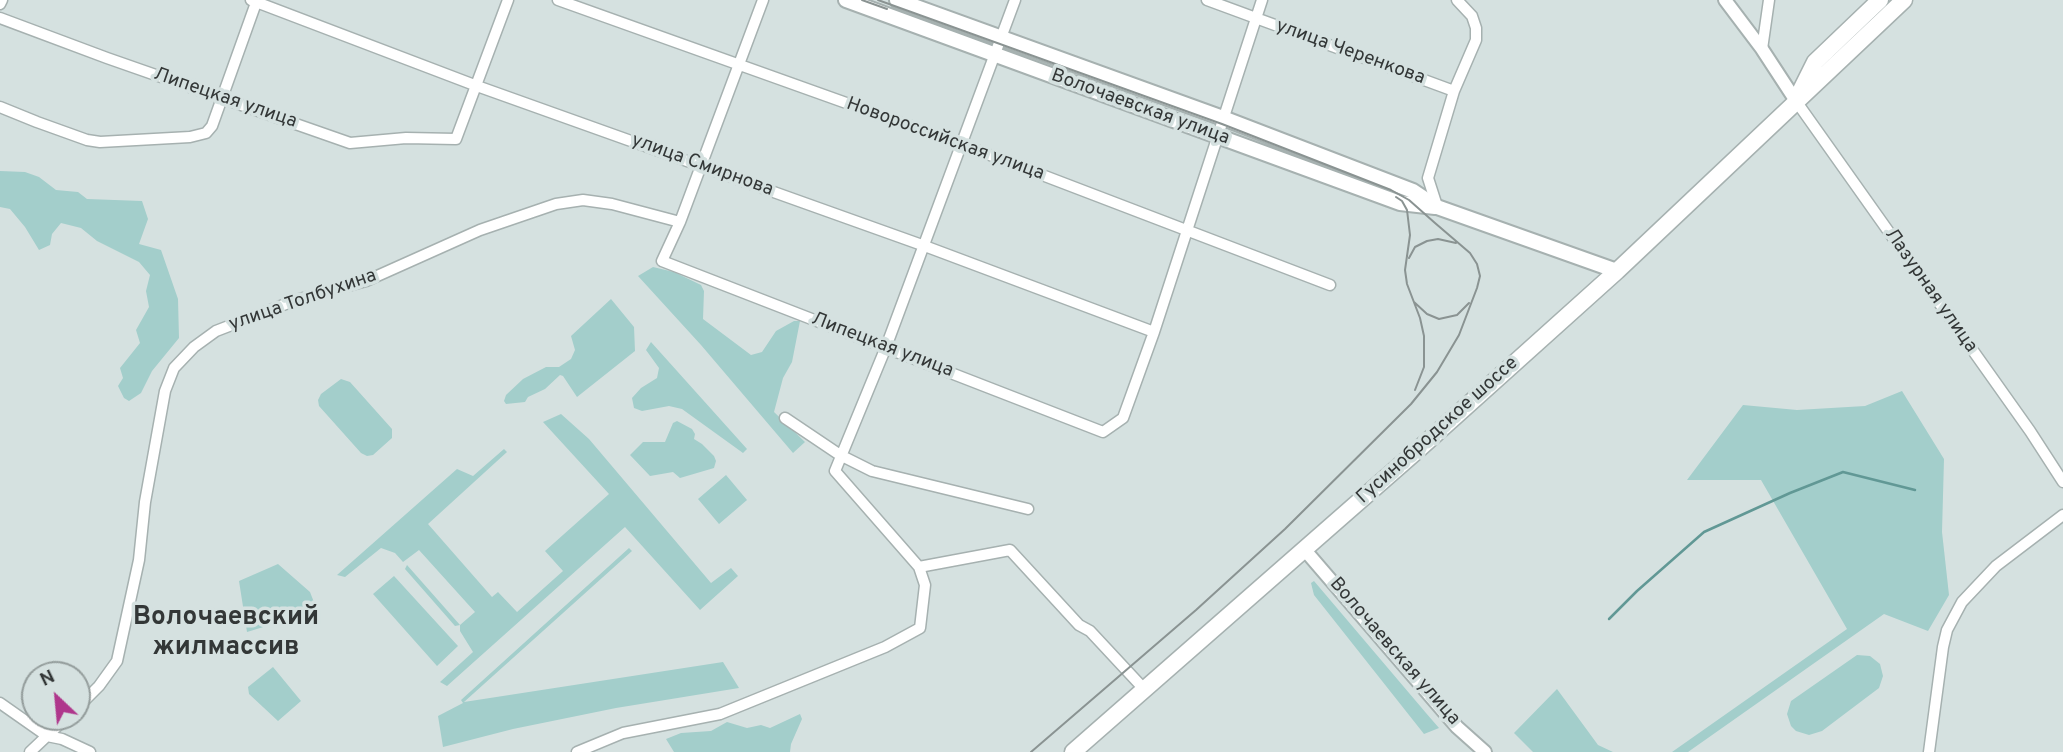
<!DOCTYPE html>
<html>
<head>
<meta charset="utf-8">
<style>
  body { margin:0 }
  #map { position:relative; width:2063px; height:752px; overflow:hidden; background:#d5e1e0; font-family:Overpass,sans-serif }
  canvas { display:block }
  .north { position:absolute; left:21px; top:661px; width:70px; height:70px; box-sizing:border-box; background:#d5e1e0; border:2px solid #949d9c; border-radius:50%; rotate:334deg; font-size:19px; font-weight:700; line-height:28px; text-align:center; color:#333737 }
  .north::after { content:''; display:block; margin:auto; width:24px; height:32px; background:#af378c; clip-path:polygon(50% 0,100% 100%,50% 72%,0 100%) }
</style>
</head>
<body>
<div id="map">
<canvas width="2063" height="752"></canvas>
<div class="north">N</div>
</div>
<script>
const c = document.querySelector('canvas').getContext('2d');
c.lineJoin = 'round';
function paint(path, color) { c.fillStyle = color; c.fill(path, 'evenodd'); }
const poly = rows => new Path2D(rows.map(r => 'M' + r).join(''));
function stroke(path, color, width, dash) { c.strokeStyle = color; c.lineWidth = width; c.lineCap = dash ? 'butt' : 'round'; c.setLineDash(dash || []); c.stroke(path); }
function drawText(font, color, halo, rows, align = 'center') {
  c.font = font + ' Overpass,sans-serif'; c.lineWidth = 7; c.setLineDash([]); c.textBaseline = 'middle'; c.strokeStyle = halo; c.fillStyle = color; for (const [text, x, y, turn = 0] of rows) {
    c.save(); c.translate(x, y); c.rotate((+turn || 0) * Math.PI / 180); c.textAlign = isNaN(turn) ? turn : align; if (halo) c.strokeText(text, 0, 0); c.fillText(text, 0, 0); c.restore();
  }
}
paint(poly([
  [0,171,25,172,39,177,56,190,78,192,87,199,142,201,148,219,139,244,161,250,178,299,179,338,152,371,141,393,129,401,124,398,118,386,123,378,120,368,140,343,136,330,149,307,146,291,150,275,139,262,97,241,81,228,61,223,52,234,50,245,39,250,25,227,10,209,0,207],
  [653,267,674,272,701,285,704,291,703,319,751,355,762,352,776,331,794,321,800,321,792,362,783,378,774,412,805,442,793,453,701,345,638,276],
  [611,299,634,327,635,351,577,397,563,376,560,375,545,389,528,397,525,402,506,404,504,401,506,395,523,379,546,367,559,367,571,359,575,350,571,336],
  [651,342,747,449,743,453,682,409,669,406,642,411,634,408,632,398,641,388,657,378,659,368,646,350],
  [341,379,350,382,392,429,392,438,373,455,367,456,361,453,319,406,318,400,321,394],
  [1902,391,1944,459,1942,532,1949,595,1928,631,1884,614,1688,752,1672,752,1847,629,1761,480,1687,480,1743,405,1797,410,1865,406],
  [561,414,589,439,711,583,731,568,738,576,700,610,625,527,447,686,440,682,473,652,460,631,460,625,455,626,405,569,407,565,460,625,475,612,419,550,403,562,395,553,381,548,345,577,337,575,457,469,473,476,504,449,507,452,428,524,492,597,498,592,517,612,563,571,545,551,609,494,543,422],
  [677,421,692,429,695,434,694,439,702,444,714,456,716,461,714,468,680,478,673,472,650,476,630,455,643,442,665,442,673,423],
  [726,475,747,500,719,524,698,499],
  [629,548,632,551,464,702,723,662,739,688,616,708,513,729,443,747,438,716,463,703,461,700],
  [278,564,310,592,317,610,303,619,283,621,247,632,239,581],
  [394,576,458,646,437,666,373,594],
  [1314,581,1426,713,1439,728,1424,734,1314,595,1311,583],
  [1857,655,1870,656,1880,664,1883,676,1879,688,1822,731,1809,735,1796,731,1791,726,1787,714,1791,701],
  [273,667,301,701,278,721,249,694,248,687],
  [1557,689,1598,745,1613,752,1533,752,1514,733],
  [800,714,802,719,791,744,790,752,674,752,666,739,681,733,711,731,727,722,747,728,761,725,770,728]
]), '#a3cecb');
stroke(poly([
  [1609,619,1637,591,1704,532,1790,493,1843,472,1915,490]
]), '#619895', 2.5);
const minor = poly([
  [251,0,477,86,922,245,1154,332],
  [558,0,961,144,1330,285],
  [763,0,680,222,662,261,1103,432,1123,418,1154,332,1262,0],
  [1207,0,1454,91],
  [0,4,2,0],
  [0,18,107,58,350,143,406,138,456,139,508,0],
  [1762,49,1769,0],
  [1796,101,2030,431,2063,482],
  [0,107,37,122,87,140,100,142,190,137,206,133,212,126,257,0],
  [1437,206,1428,178,1454,91,1476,40,1476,28,1472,16,1457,0],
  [785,418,840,455,872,471,1028,509],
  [919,567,835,471,886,347,1015,0],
  [0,703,47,736,62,739,90,752],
  [77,708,99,686,117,661,139,560,145,502,165,391,174,368,194,347,216,331,296,300,366,281,480,230,556,204,583,200,612,204,680,222],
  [30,752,67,717],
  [577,752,623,733,720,714,885,647,920,628,925,585,919,567,1010,550,1079,625,1090,631,1144,689],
  [1929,752,1943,647,1947,630,1962,602,1996,566,2063,515]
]);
const tertiary = poly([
  [1725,0,1762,49,1796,101],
  [1304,549,1457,727,1485,752]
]);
const secondary = poly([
  [846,0,1400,203,1435,207],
  [897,0,1223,118,1413,191,1437,207,1617,271]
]);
const primary = poly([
  [1800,92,1815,62,1880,0],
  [1073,752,1420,448,1617,271,1904,0]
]);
stroke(minor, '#a6b1b0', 13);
stroke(tertiary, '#a6b1b0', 16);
stroke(secondary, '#a6b1b0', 18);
stroke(primary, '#a6b1b0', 19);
stroke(minor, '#fff', 10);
stroke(tertiary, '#fff', 12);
stroke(secondary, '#fff', 14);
stroke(primary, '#fff', 16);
stroke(poly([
  [862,0,887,9],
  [878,0,1222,124,1391,190,1409,200,1435,223,1470,253,1477,264,1480,276,1477,288,1459,335,1437,372,1411,404,1285,529,1196,610,1031,752],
  [1396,197,1402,201,1407,210,1410,235,1405,270,1407,284,1420,318,1424,336,1424,367,1415,390],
  [1409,258,1415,247,1427,241,1438,239,1456,243],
  [1414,302,1427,314,1439,319,1457,315,1469,303]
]), '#8a9392', 2);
drawText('19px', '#333737', '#d5e1e0', [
  ["улица Черенкова",1350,53,20],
  ["Липецкая улица",225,99,19],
  ["Волочаевская улица",1140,108,20],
  ["Новороссийская улица",945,140,20],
  ["улица Смирнова",702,166,20],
  ["Лазурная улица",1930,291,55],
  ["улица Толбухина",303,301,-19],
  ["Липецкая улица",882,346,21],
  ["Гусинобродское шоссе",1438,431,-42],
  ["Волочаевская улица",1394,652,49]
]);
drawText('bold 26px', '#333737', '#d5e1e0', [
  ["Волочаевский",226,619],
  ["жилмассив",226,649]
]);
</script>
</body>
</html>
